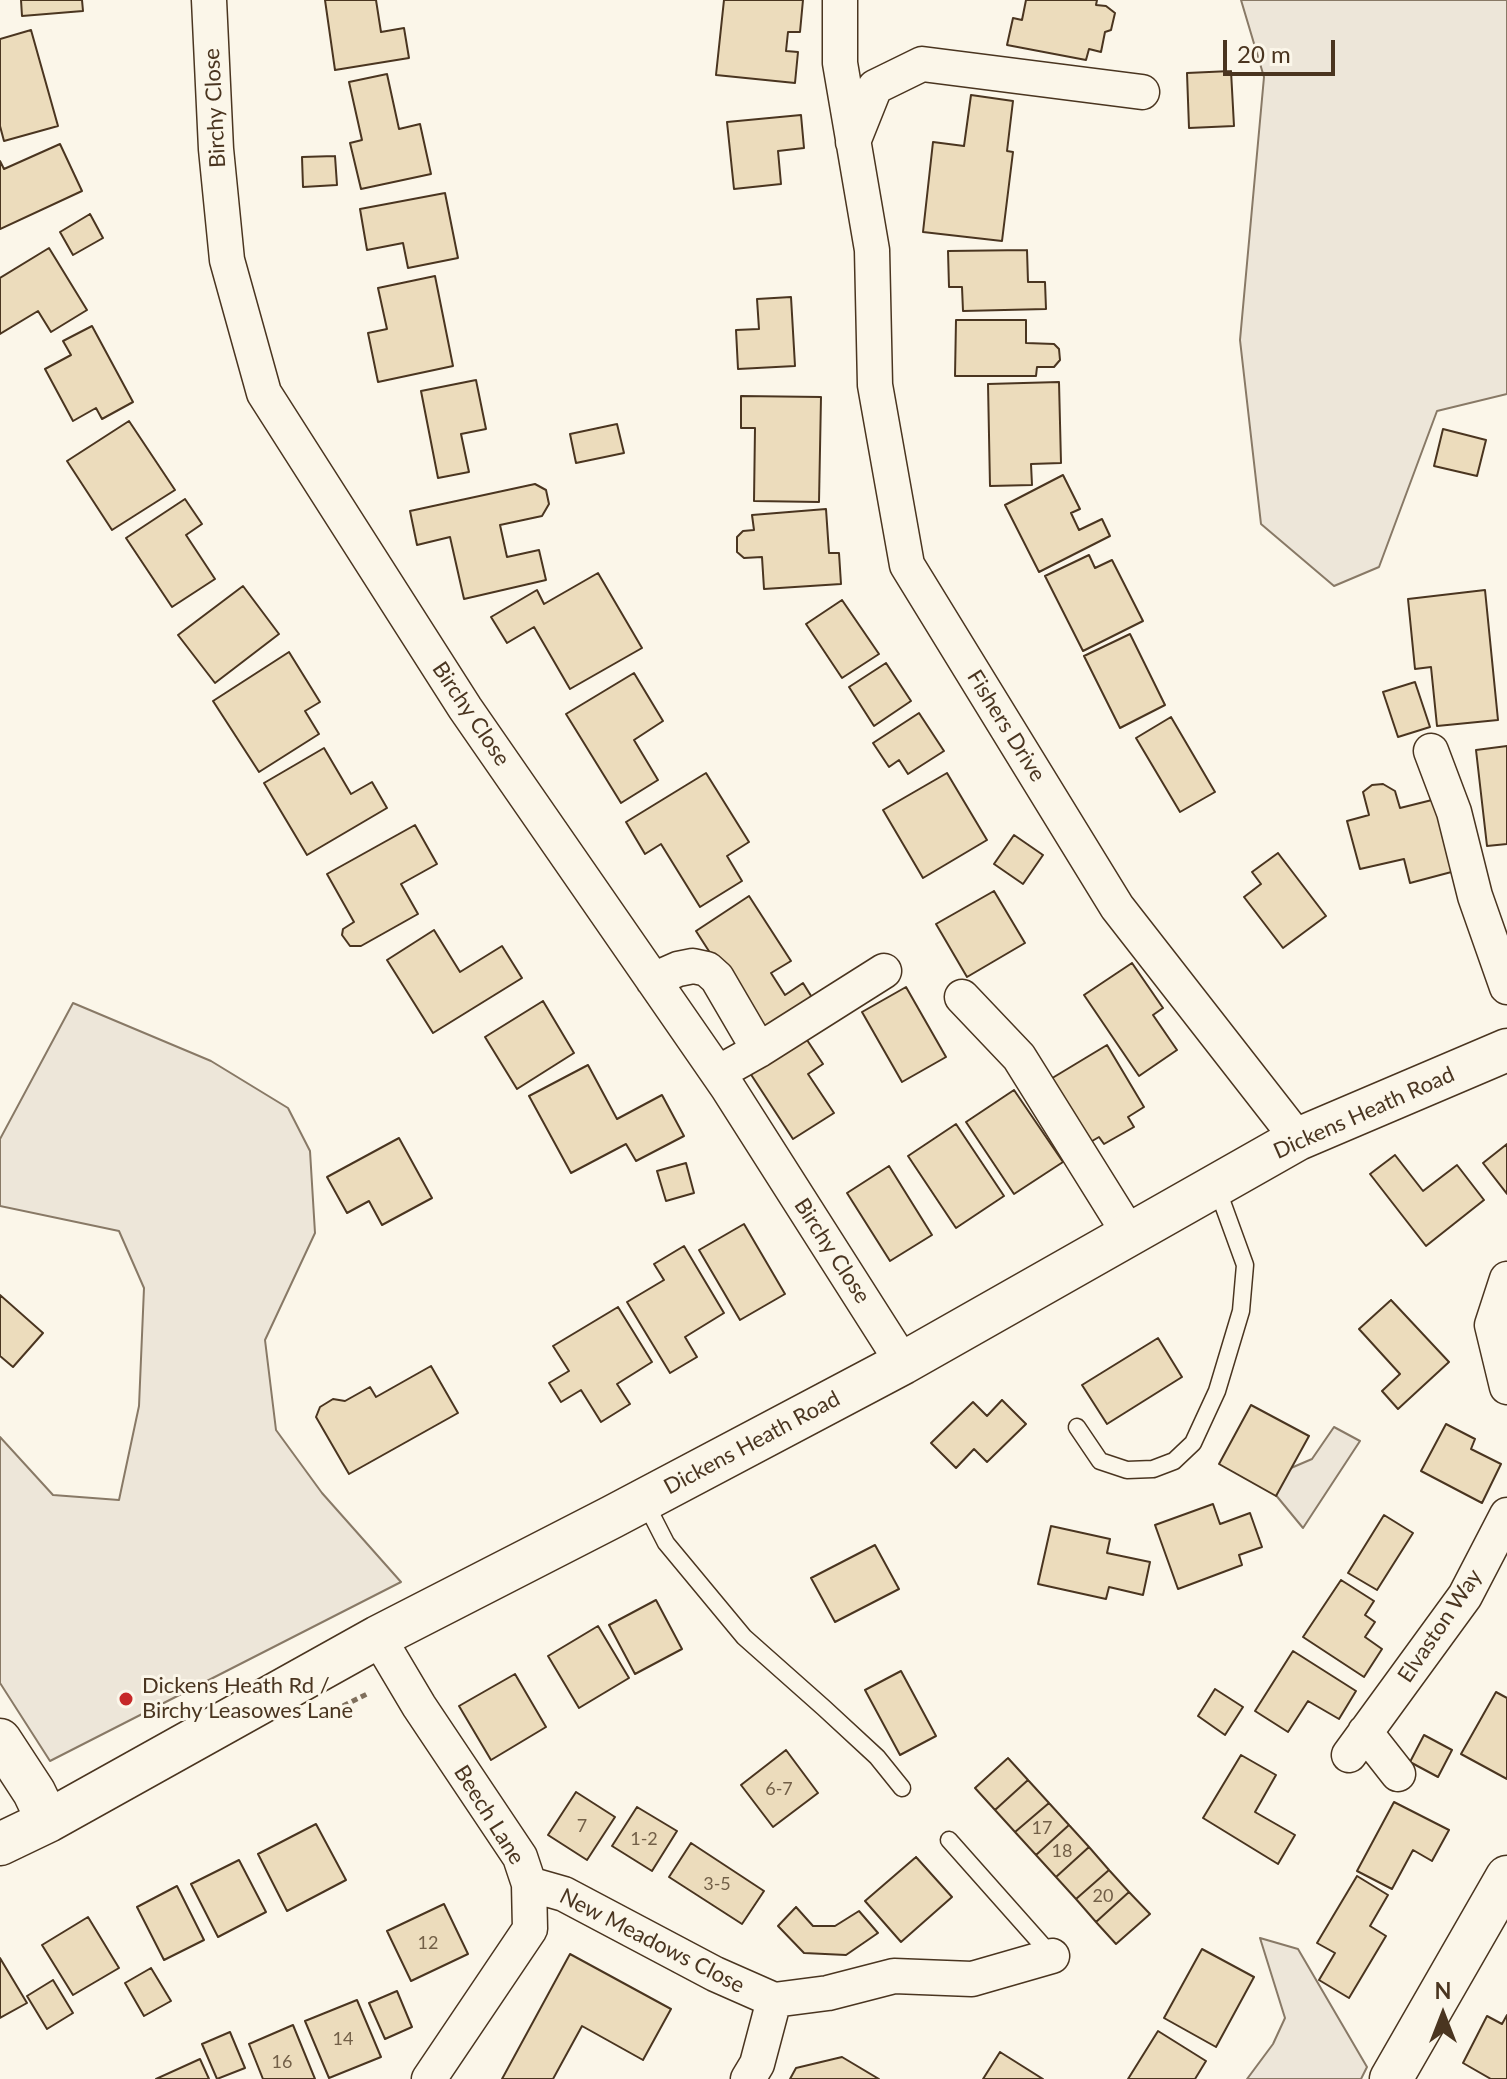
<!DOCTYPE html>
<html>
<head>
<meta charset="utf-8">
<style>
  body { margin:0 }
  #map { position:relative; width:1507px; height:2079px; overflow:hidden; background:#fbf6e9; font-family:Lato,sans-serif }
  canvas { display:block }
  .north { position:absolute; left:1403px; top:1975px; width:80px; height:80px; -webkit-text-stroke:6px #fbf6e9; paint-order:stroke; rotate:0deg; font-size:22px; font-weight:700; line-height:32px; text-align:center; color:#4a3520 }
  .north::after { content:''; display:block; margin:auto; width:28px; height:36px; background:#4a3520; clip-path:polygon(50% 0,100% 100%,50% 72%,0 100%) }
  .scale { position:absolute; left:1223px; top:40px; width:112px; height:36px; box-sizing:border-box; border:4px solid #4a3520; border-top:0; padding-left:10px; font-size:24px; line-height:28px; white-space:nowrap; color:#4a3520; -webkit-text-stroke:6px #fbf6e9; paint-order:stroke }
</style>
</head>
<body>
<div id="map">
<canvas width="1507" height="2079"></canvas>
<div class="north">N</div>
<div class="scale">20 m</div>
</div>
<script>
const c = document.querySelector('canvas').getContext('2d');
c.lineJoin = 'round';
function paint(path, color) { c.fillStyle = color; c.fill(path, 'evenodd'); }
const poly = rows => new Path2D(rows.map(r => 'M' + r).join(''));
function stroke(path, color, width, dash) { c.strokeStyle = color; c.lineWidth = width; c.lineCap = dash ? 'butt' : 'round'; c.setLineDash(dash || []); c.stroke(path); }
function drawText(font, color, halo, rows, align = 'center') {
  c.font = font + ' Lato,sans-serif'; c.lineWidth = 6; c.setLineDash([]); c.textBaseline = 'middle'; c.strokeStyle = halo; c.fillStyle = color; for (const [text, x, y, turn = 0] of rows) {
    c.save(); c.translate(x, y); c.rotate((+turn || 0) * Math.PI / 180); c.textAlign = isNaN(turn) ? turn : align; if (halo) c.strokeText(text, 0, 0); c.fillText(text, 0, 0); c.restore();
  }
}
const green = poly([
  [1241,0,1507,0,1507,394,1437,411,1379,567,1334,586,1261,524,1240,340,1264,77,1241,0],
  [73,1003,211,1061,288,1108,310,1151,315,1233,265,1340,276,1430,322,1493,401,1582,50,1761,0,1683,0,1437,53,1495,119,1500,139,1406,144,1288,119,1231,0,1206,0,1139,73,1003],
  [1334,1427,1360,1441,1303,1528,1270,1488,1284,1471,1312,1459,1334,1427],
  [1260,1938,1298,1949,1367,2067,1361,2079,1247,2079,1273,2044,1285,2018,1260,1938]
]);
paint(green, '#ede6d9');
stroke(green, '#887966', 2);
const building = poly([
  [21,0,82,0,83,11,22,16,21,0],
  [325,0,376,0,381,32,404,28,409,58,335,70,325,0],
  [724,0,803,0,800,32,788,32,786,51,798,52,795,83,716,75,724,0],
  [1026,0,1097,0,1096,5,1106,6,1115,13,1111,30,1105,32,1101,52,1089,49,1086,60,1007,45,1013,18,1022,20,1026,0],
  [31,30,58,126,4,141,0,126,0,39,31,30],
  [1231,71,1234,126,1189,128,1187,73,1231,71],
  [387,74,399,129,420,124,431,174,361,189,350,143,362,140,349,82,387,74],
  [971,95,1013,101,1007,151,1013,152,1002,241,923,232,933,142,964,146,971,95],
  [801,115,804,148,778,151,781,184,734,189,727,122,801,115],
  [60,144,82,191,0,229,0,161,4,169,60,144],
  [335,156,337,185,303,187,302,157,335,156],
  [445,193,458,258,408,268,403,243,367,250,360,209,445,193],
  [90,214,103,238,73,255,60,232,90,214],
  [49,248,87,310,51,332,38,311,0,334,0,278,49,248],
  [1027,250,1028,282,1045,282,1046,309,963,311,962,287,949,287,948,251,1027,250],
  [435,276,453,366,378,382,368,333,387,329,378,288,435,276],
  [791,297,795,366,738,369,736,330,759,329,757,299,791,297],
  [956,320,1026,320,1026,343,1054,344,1059,349,1060,360,1054,367,1037,367,1036,376,955,376,956,320],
  [92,326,133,402,102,419,96,408,73,421,45,369,71,355,63,341,92,326],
  [476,380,486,429,461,434,469,472,438,478,421,391,476,380],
  [1059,382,1061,463,1031,464,1032,485,990,486,988,384,1059,382],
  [741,396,821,397,819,502,754,501,755,428,741,428,741,396],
  [129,421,175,490,112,530,67,461,129,421],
  [617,424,624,453,576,463,570,434,617,424],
  [1443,429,1486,440,1477,476,1434,466,1443,429],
  [1063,475,1080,509,1071,513,1079,530,1102,519,1110,536,1039,572,1005,505,1063,475],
  [535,484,546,490,549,504,542,516,500,525,507,557,539,550,546,580,464,599,450,537,417,545,410,511,535,484],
  [185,499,202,524,186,535,215,579,172,607,126,538,185,499],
  [826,509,829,553,839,553,841,584,764,589,762,557,744,558,737,552,737,537,743,531,754,530,752,515,826,509],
  [1089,555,1095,568,1112,560,1143,621,1083,651,1045,576,1089,555],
  [598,573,642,648,570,689,534,627,507,643,491,617,537,590,544,604,598,573],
  [243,586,279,634,215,683,178,635,243,586],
  [1485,590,1498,720,1437,726,1431,667,1415,669,1408,599,1485,590],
  [842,600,879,654,842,678,806,624,842,600],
  [1130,634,1165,705,1120,728,1084,656,1130,634],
  [289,652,320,702,305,711,319,734,259,772,213,701,289,652],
  [886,663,911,701,874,726,849,687,886,663],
  [634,673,663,721,634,740,658,780,621,803,566,714,634,673],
  [1415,682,1430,727,1398,737,1383,692,1415,682],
  [919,713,944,751,908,774,899,760,889,767,873,743,919,713],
  [1171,717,1215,792,1180,812,1136,738,1171,717],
  [1507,746,1507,844,1487,846,1476,750,1507,746],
  [324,748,351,794,372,782,387,808,307,855,264,783,324,748],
  [706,773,749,842,727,856,742,881,700,907,661,844,645,854,626,822,706,773],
  [947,773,987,840,923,878,883,810,947,773],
  [1383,784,1395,791,1400,808,1440,798,1459,870,1410,883,1404,859,1360,869,1347,821,1369,815,1363,792,1372,785,1383,784],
  [415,825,437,864,401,884,418,914,361,946,350,946,342,935,343,929,354,922,327,874,415,825],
  [1014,835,1043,855,1023,884,994,864,1014,835],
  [1278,853,1326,916,1283,948,1244,897,1261,884,1252,872,1278,853],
  [994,891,1025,943,967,977,936,924,994,891],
  [749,896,791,961,771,973,785,995,803,983,813,999,761,1032,696,931,749,896],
  [434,930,460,972,502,946,522,978,433,1033,387,960,434,930],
  [1132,963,1163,1008,1153,1015,1177,1050,1139,1076,1084,995,1132,963],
  [906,987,946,1057,902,1082,862,1012,906,987],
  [543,1001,574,1053,517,1089,485,1037,543,1001],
  [805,1037,823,1064,808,1074,834,1113,793,1139,750,1073,805,1037],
  [1107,1045,1144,1107,1128,1117,1134,1127,1104,1144,1099,1137,1087,1144,1049,1080,1107,1045],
  [588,1065,617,1119,662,1095,684,1136,636,1161,626,1144,571,1173,529,1096,588,1065],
  [1014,1090,1063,1162,1014,1194,966,1122,1014,1090],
  [956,1124,1004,1196,956,1228,908,1156,956,1124],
  [399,1138,432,1198,382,1225,369,1201,347,1213,327,1177,399,1138],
  [1507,1144,1507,1194,1483,1163,1507,1144],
  [1395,1155,1423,1191,1457,1165,1484,1200,1426,1246,1370,1174,1395,1155],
  [686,1163,694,1193,666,1201,657,1171,686,1163],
  [889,1166,932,1235,890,1261,847,1193,889,1166],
  [744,1224,785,1294,740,1320,699,1250,744,1224],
  [684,1246,724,1313,685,1337,697,1357,670,1373,627,1302,664,1280,654,1264,684,1246],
  [0,1295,43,1333,13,1367,0,1356,0,1295],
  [1391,1300,1449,1362,1398,1409,1382,1391,1400,1374,1359,1329,1391,1300],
  [618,1307,652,1362,617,1384,630,1404,601,1422,581,1390,561,1402,549,1383,569,1371,553,1346,618,1307],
  [1158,1338,1182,1377,1107,1424,1082,1385,1158,1338],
  [431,1366,458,1413,349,1474,316,1417,320,1407,333,1399,345,1401,370,1387,376,1397,431,1366],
  [1002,1400,1026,1424,987,1462,974,1449,956,1468,931,1443,973,1402,987,1416,1002,1400],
  [1251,1405,1309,1436,1276,1496,1219,1464,1251,1405],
  [1446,1424,1475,1439,1471,1449,1501,1464,1482,1503,1421,1471,1446,1424],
  [1213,1504,1220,1524,1250,1513,1262,1547,1239,1555,1242,1565,1178,1589,1155,1525,1213,1504],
  [1384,1515,1413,1533,1377,1590,1348,1573,1384,1515],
  [1051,1526,1110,1539,1107,1553,1150,1562,1143,1595,1109,1587,1106,1599,1038,1584,1051,1526],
  [875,1545,899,1589,835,1622,811,1578,875,1545],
  [1341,1580,1374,1601,1365,1615,1375,1622,1365,1637,1382,1649,1364,1677,1303,1637,1341,1580],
  [656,1600,682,1649,635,1674,609,1625,656,1600],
  [598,1626,629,1678,579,1708,548,1656,598,1626],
  [1293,1651,1356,1691,1339,1719,1308,1701,1288,1732,1255,1711,1293,1651],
  [901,1671,936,1736,900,1755,865,1690,901,1671],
  [515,1674,546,1727,491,1760,459,1706,515,1674],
  [1215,1689,1243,1707,1225,1735,1198,1716,1215,1689],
  [1496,1692,1507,1698,1507,1779,1461,1754,1496,1692],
  [1424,1735,1452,1750,1438,1777,1410,1762,1424,1735],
  [786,1750,818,1793,773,1827,741,1785,786,1750],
  [1241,1755,1276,1775,1255,1812,1295,1835,1278,1864,1203,1818,1241,1755],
  [1008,1758,1028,1780,995,1810,975,1788,1008,1758],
  [1028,1780,1049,1803,1015,1832,995,1810,1028,1780],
  [576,1792,615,1817,587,1860,548,1835,576,1792],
  [1394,1802,1449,1830,1432,1861,1413,1850,1392,1889,1357,1871,1394,1802],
  [1049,1803,1069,1825,1036,1855,1015,1832,1049,1803],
  [637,1807,677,1831,652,1871,612,1846,637,1807],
  [316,1824,346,1880,287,1911,258,1854,316,1824],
  [1069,1825,1089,1847,1056,1877,1036,1855,1069,1825],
  [691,1843,764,1891,742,1924,669,1877,691,1843],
  [1089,1847,1109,1870,1076,1899,1056,1877,1089,1847],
  [916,1857,952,1897,901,1942,865,1901,916,1857],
  [239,1860,266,1912,218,1937,191,1884,239,1860],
  [1109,1870,1129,1892,1096,1922,1076,1899,1109,1870],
  [1357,1876,1388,1895,1370,1926,1386,1936,1349,1998,1319,1980,1335,1953,1317,1943,1357,1876],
  [177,1886,204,1940,164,1960,137,1907,177,1886],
  [1129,1892,1150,1914,1116,1944,1096,1922,1129,1892],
  [444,1904,468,1954,411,1981,387,1931,444,1904],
  [796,1907,813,1926,835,1926,859,1911,878,1933,846,1955,804,1953,778,1926,796,1907],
  [88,1917,119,1968,73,1995,42,1945,88,1917],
  [1202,1949,1254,1977,1216,2047,1164,2018,1202,1949],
  [570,1954,671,2009,643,2060,582,2026,553,2079,502,2079,570,1954],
  [0,1958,27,2003,0,2018,0,1958],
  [151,1968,171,2001,144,2016,125,1983,151,1968],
  [53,1980,73,2013,47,2029,27,1996,53,1980],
  [397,1991,412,2027,385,2039,369,2003,397,1991],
  [357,2000,381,2057,329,2078,305,2021,357,2000],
  [1507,2015,1507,2079,1491,2079,1463,2063,1487,2016,1502,2024,1507,2015],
  [293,2025,315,2079,263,2079,249,2044,293,2025],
  [1158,2031,1206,2061,1195,2079,1128,2079,1158,2031],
  [230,2032,245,2068,217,2079,202,2044,230,2032],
  [1000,2052,1043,2079,983,2079,1000,2052],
  [842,2057,879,2079,790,2079,796,2068,842,2057],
  [200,2059,209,2079,156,2079,200,2059]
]);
paint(building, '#ecdcbc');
stroke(building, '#4a3520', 2);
const service = poly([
  [1077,1427,1100,1461,1127,1470,1153,1469,1174,1461,1193,1443,1217,1391,1241,1311,1245,1265,1217,1188],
  [645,1502,666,1543,744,1637,824,1708,877,1757,902,1788],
  [949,1840,1052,1956]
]);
const minor = poly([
  [209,0,216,149,227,260,264,393,465,708,728,1088,903,1363],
  [840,0,840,63,872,250,875,385,907,565,1117,907,1298,1139],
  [853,142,875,87,922,64,1142,92],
  [1431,751,1454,812,1475,896,1507,987],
  [653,980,678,969,693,966,707,969,717,978,759,1050],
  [962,997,1019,1057,1130,1235],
  [718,1073,759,1050,884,971],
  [1507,1279,1492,1325,1507,1387],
  [378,1637,419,1706,520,1857,529,1884,530,1929,429,2079],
  [1365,1732,1398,1774],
  [1349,1755,1465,1596,1507,1515],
  [529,1884,564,1894,715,1974,774,2000],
  [748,2079,757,2064,774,2000,828,1993,894,1976,972,1979,1052,1956]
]);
const tertiary = poly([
  [0,1740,34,1792,48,1821],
  [0,1844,48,1821,378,1637,612,1517,903,1363,1298,1139,1507,1050],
  [1391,2079,1507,1877]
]);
stroke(service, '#4a3520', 19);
stroke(minor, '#4a3520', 37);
stroke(tertiary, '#4a3520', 45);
stroke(poly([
  [343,1706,369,1693]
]), '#7f6f5c', 5, [6, 4]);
stroke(service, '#fbf6e9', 16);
stroke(minor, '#fbf6e9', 34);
stroke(tertiary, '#fbf6e9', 42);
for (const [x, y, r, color] of [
  [126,1699,8,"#c62828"]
]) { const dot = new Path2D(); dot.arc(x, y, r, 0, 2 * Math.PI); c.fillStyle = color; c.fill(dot); stroke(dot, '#fbf6e9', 3); }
drawText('18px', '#725f47', null, [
  ["6-7",779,1789],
  ["7",582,1826],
  ["17",1042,1828],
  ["1-2",644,1839],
  ["18",1062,1851],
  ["3-5",717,1884],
  ["20",1103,1896],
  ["12",428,1943],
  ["14",343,2039],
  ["16",282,2062]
]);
drawText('22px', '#4a3520', '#fbf6e9', [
  ["Birchy Close",215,108,-93],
  ["Birchy Close",471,714,56],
  ["Fishers Drive",1006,726,58],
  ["Dickens Heath Road",1364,1113,-24],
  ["Birchy Close",832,1251,57],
  ["Dickens Heath Road",752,1443,-28],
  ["Elvaston Way",1440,1626,-56],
  ["Beech Lane",489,1815,58],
  ["New Meadows Close",652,1941,27]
]);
drawText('22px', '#4a3520', '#fbf6e9', [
  ["Dickens Heath Rd /",142,1686],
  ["Birchy Leasowes Lane",142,1711]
], 'left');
</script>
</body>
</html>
